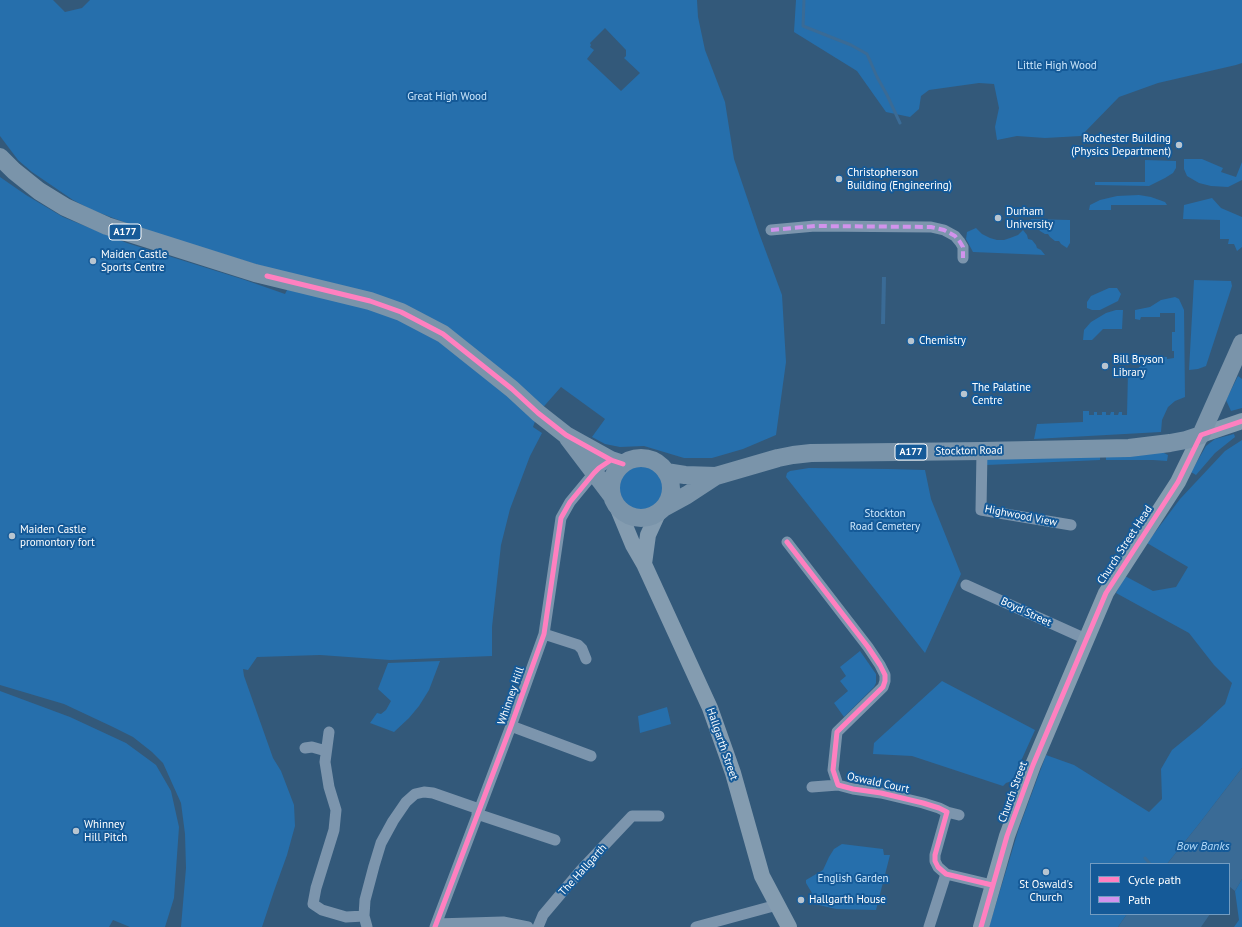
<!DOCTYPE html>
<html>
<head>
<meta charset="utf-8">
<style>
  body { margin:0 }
  #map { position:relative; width:1242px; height:927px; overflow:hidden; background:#33597a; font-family:"PT Sans",sans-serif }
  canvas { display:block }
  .legend { position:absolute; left:1090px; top:863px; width:140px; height:52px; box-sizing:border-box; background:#155a98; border:1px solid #739cc1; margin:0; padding:5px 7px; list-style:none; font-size:12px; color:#fff }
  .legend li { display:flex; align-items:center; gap:8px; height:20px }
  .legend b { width:20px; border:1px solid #739cc1 }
</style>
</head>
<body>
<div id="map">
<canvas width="1242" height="927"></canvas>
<ul class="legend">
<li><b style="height:5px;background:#ff80c0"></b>Cycle path</li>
<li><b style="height:5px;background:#d193ec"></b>Path</li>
</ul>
</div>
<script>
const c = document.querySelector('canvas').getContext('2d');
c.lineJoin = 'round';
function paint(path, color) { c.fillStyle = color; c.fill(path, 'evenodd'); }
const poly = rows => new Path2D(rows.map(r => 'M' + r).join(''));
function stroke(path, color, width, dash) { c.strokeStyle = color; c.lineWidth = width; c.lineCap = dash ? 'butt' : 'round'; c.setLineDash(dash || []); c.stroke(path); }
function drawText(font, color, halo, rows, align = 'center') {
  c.font = font + ' "PT Sans",sans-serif'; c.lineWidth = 4; c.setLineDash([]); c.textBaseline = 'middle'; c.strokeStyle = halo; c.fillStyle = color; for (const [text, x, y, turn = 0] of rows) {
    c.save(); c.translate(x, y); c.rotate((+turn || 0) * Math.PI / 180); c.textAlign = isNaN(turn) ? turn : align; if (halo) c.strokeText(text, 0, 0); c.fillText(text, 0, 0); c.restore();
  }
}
paint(poly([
  [0,0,53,0,65,12,82,8,90,0,697,0,698,17,705,50,725,102,734,159,759,233,782,295,786,362,776,435,743,449,712,458,684,458,644,446,620,447,605,444,592,437,605,419,561,387,538,413,533,427,542,433,530,456,510,509,501,545,492,627,492,656,390,660,320,655,257,657,248,670,243,669,244,676,273,758,281,771,294,805,295,826,287,855,274,891,262,927,181,927,186,868,185,834,181,803,163,763,152,752,133,737,113,727,64,704,0,685,0,177,26,195,63,217,127,243,245,280,285,294,291,282,268,268,145,230,92,210,73,200,32,172,18,160,0,136],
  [605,28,626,50,626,56,624,58,640,73,621,91,587,59,594,50,590,47,591,45,590,43],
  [796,0,1242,0,1242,63,1236,65,1158,83,1119,97,1081,136,1045,138,1017,136,997,140,995,127,999,108,994,84,979,83,929,90,921,96,919,109,910,117,886,112,857,71,794,32],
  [1184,159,1202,159,1223,168,1221,172,1236,177,1242,162,1242,180,1228,187,1211,186,1199,183,1187,176,1184,169],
  [1145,160,1176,161,1176,168,1173,173,1165,178,1149,186,1095,185,1095,182,1145,182],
  [1139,195,1151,197,1165,202,1167,205,1111,205,1111,210,1089,210,1090,205,1100,200,1117,196],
  [1212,198,1221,208,1242,217,1242,247,1237,251,1234,244,1228,244,1229,239,1220,239,1220,220,1183,219,1184,205],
  [1031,219,1070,220,1070,243,1067,248,1061,244,1059,241,1055,241,1050,237,1048,234,1045,234,1040,231,1037,227,1034,227,1028,224],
  [976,228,982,234,990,238,997,240,1004,240,1010,238,1018,235,1023,230,1027,235,1028,239,1032,240,1036,245,1037,248,1041,250,1045,255,973,252,966,239,967,232],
  [1194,280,1231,281,1232,286,1206,366,1198,369,1189,370],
  [1109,288,1117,288,1121,294,1118,301,1100,310,1092,310,1087,308,1087,302,1091,296],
  [1175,297,1179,299,1184,310,1185,397,1175,401,1168,407,1162,420,1161,432,1034,439,1037,424,1083,422,1083,411,1089,411,1089,415,1094,415,1094,412,1097,412,1097,415,1102,415,1102,412,1106,412,1106,415,1110,415,1111,412,1114,412,1114,415,1118,415,1119,412,1122,412,1122,415,1127,415,1128,372,1134,372,1145,362,1145,356,1147,356,1147,358,1152,358,1152,356,1167,357,1167,359,1174,358,1174,351,1172,351,1172,332,1175,332,1175,313,1160,313,1160,317,1141,317,1140,320,1135,319,1135,310,1150,307,1161,300],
  [1116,310,1123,310,1122,329,1103,329,1092,340,1083,340,1084,330,1091,322,1106,313],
  [1238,376,1242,379,1242,408,1231,411,1226,400],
  [1234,434,1235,437,1215,453,1196,475,1191,472,1206,446,1215,439],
  [1242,440,1242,768,1199,824,1167,864,1091,864,1091,914,1127,914,1118,927,989,927,1019,828,1046,755,1074,765,1149,812,1162,799,1161,769,1172,750,1199,728,1225,704,1232,683,1214,665,1189,633,1116,593,1125,576,1153,591,1176,587,1188,567,1147,543,1180,499,1225,451],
  [1149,453,1164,453,1168,455,1167,461,1153,460,1106,460,1106,456],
  [1100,455,1100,460,986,465,986,457],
  '616 488a24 24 0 1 1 48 0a24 24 0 1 1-48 0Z',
  [809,468,889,469,925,470,931,499,961,574,925,653,786,477,787,473,790,471],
  [860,651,876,674,876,683,874,687,844,717,834,703,848,691,840,681,846,676,840,667],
  [440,661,429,690,419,706,409,718,394,732,370,723,377,713,381,714,386,710,391,701,378,689,388,663],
  [942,681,1035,730,1012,781,1006,783,1003,786,912,756,873,754,874,743],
  [0,691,70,717,126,743,156,765,171,791,179,827,174,898,165,927,130,927,113,920,109,927,0,927],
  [667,707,671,724,640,733,638,716],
  [842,844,883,849,884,855,890,855,876,910,836,909,819,905,806,883,806,880,823,870,829,857,834,849],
  [1242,879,1242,927,1234,927,1239,920,1235,891]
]), '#266fac');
paint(poly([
  [882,277,886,277,885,324,881,324],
  [1242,768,1242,879,1235,891,1230,887,1229,888,1229,864,1167,864,1199,824],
  [1127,914,1210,914,1201,927,1118,927]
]), '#3a6b96');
stroke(poly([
  [804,0,803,26,851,45,867,54,877,77,887,95,900,123],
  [1145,858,1150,864]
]), '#3a6b96', 3);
stroke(poly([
  [771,230,815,226,931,227,944,230,955,236,960,242,963,247,963,258],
  [982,451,981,510,1071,525],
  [787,542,868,647,880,665,885,675,885,681,883,687,837,732,833,770,838,785,853,789,881,793,923,803,939,808,947,812,935,855,935,861,938,867,946,874,992,885],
  [966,585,1086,639],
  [544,634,578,645,582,649,586,659],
  [511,726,591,756],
  [329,732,325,762,329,787,336,810,334,830,316,888,313,904,322,910,346,917,364,916],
  [305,748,312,747,326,751],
  [812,787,838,785],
  [947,812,959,815],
  [477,814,555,840],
  [436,924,503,922,528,927],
  [367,927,364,916,365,900,374,866,381,843,393,821,406,802,415,794,424,792,433,793,479,809],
  [435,927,511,726,544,634,561,518,570,502,594,473,599,468,611,460],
  [538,927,543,915,581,870,632,816,659,816],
  [696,927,777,905],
  [929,927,946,874]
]), '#7c95ad', 11);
stroke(poly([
  [616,504,633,545,644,564,710,708,733,773,762,876,789,927],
  [644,564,648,535,659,511],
  [981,927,1007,836,1033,765,1106,593,1178,482,1201,435,1242,421]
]), '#849cb0', 16);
stroke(poly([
  [0,157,14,171,39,191,65,207,107,226,255,273,370,301,401,312,443,334,512,389,538,413,566,435,611,460,623,464],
  [568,438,612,496],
  '611 488a30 30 0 1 1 60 0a30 30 0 1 1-60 0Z',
  [666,472,685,475,716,476],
  [665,507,687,495,716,476,778,458,793,455,811,453,982,451,1129,448,1170,443,1186,440,1201,435,1242,343]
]), '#7a94aa', 18);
stroke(poly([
  [771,230,815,226,931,227,944,230,955,236,960,242,963,247,963,258]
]), '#d193ec', 4, [8, 4]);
stroke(poly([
  [267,276,370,301,401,312,443,334,512,389,538,413,566,435,611,460,623,464],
  [787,542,868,647,880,665,885,675,885,681,883,687,837,732,833,770,838,785,853,789,881,793,923,803,939,808,947,812,935,855,935,861,938,867,946,874,992,885],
  [435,927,511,726,544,634,561,518,570,502,594,473,599,468,611,460],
  [981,927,1007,836,1033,765,1106,593,1178,482,1201,435,1242,421]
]), '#ff80c0', 5);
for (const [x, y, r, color] of [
  [1179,145,4,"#b8c5d0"],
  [839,179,4,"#b8c5d0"],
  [998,218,4,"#b8c5d0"],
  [93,261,4,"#b8c5d0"],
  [911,341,4,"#b8c5d0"],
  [1105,366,4,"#b8c5d0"],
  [964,394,4,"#b8c5d0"],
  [12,536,4,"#b8c5d0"],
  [76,831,4,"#b8c5d0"],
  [1046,872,4,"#b8c5d0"],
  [801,900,4,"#b8c5d0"]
]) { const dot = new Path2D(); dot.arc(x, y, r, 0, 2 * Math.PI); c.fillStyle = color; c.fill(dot); stroke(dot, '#155a98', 1.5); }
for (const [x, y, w] of [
  [125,232,32],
  [911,452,32]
]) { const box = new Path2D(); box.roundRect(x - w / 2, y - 8, w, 16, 3); c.fillStyle = '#155a98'; c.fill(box); stroke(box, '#fff', 1); }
drawText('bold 10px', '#fff', null, [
  ["A177",125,232],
  ["A177",911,452]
]);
drawText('11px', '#cee8fd', '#155a98', [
  ["Little High Wood",1057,66],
  ["Great High Wood",447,97],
  ["Stockton",885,514],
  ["Road Cemetery",885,527],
  ["English Garden",853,879]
]);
drawText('11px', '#fff', '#155a98', [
  ["Rochester Building",1171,139,"right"],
  ["(Physics Department)",1171,152,"right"],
  ["Christopherson",847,173],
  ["Building (Engineering)",847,186],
  ["Durham",1006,212],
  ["University",1006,225],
  ["Maiden Castle",101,255],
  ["Sports Centre",101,268],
  ["Chemistry",919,341],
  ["Bill Bryson",1113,360],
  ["Library",1113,373],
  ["The Palatine",972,388],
  ["Centre",972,401],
  ["Maiden Castle",20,530],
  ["promontory fort",20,543],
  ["Whinney",84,825],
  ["Hill Pitch",84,838],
  ["St Oswald's",1046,885,"center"],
  ["Church",1046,898,"center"],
  ["Hallgarth House",809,900]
], 'left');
drawText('11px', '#fff', '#155a98', [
  ["Stockton Road",969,451,-1],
  ["Highwood View",1021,516,11],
  ["Church Street Head",1125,545,-57],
  ["Boyd Street",1026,612,25],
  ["Whinney Hill",511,696,-71],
  ["Hallgarth Street",722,744,71],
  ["Oswald Court",878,783,12],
  ["Church Street",1013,792,-70],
  ["The Hallgarth",583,870,-48]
]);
drawText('italic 12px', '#b3daf9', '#155a98', [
  ["Bow Banks",1203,847]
]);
</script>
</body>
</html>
